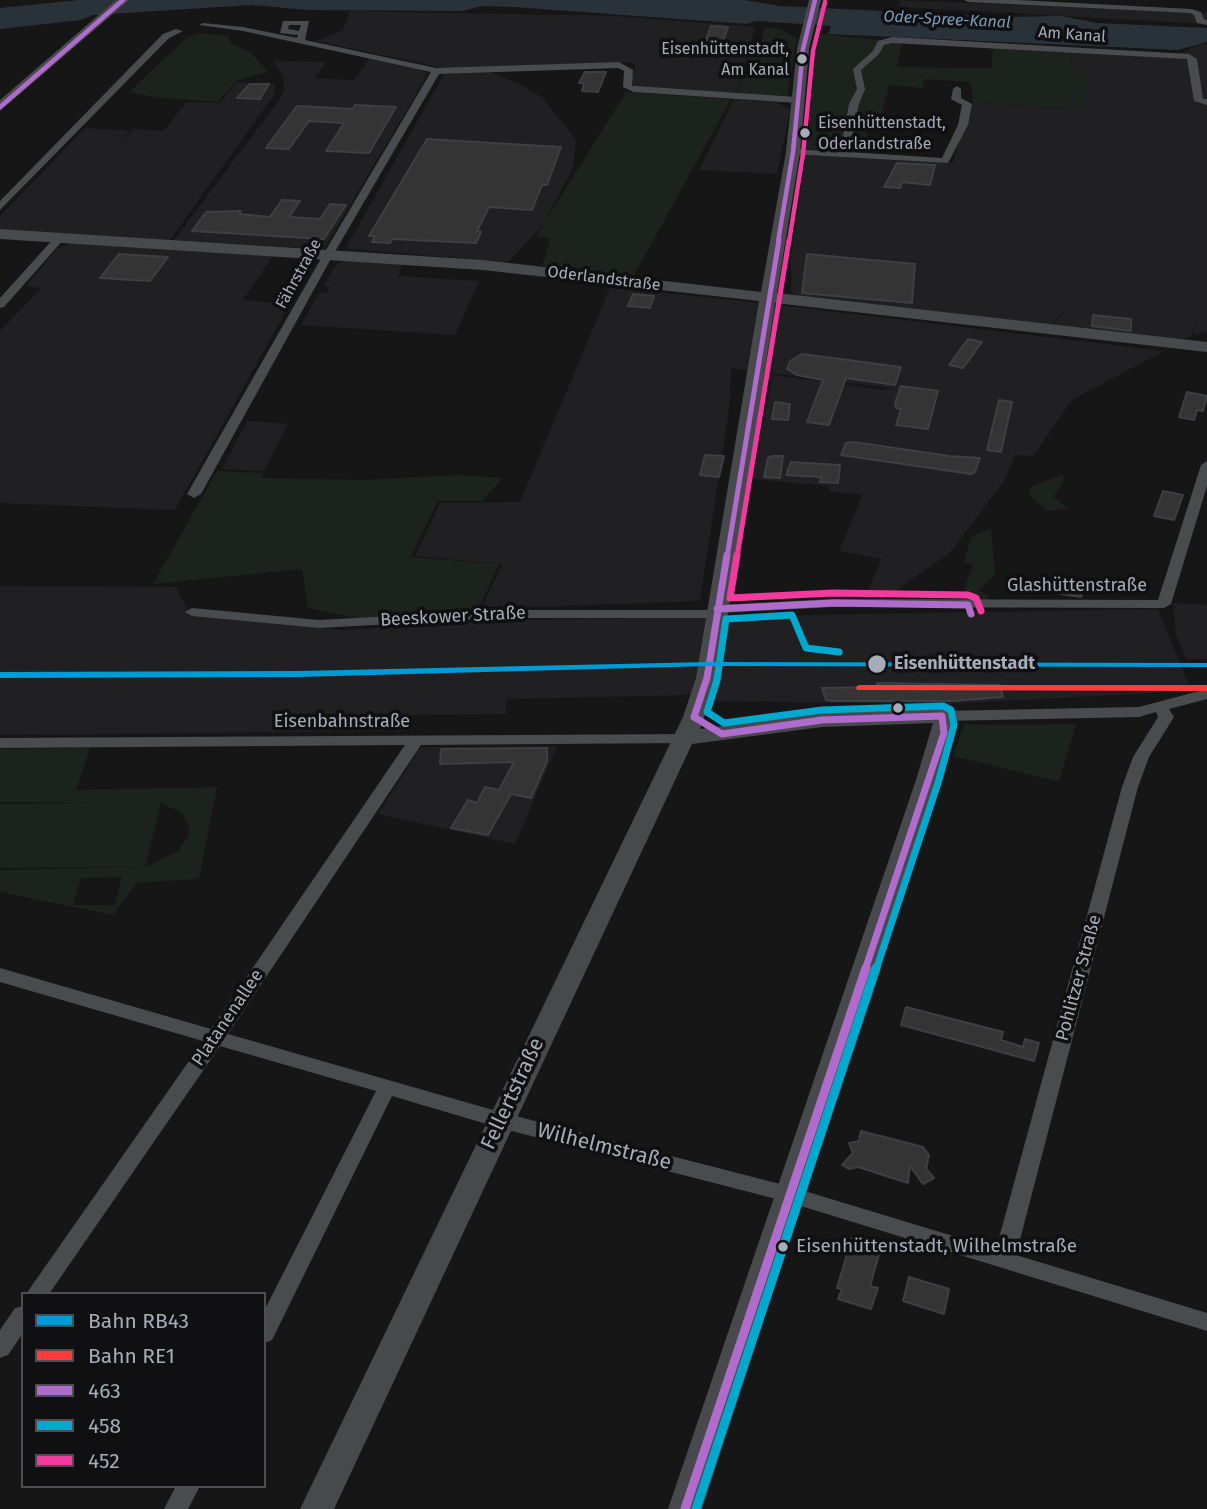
<!DOCTYPE html>
<html>
<head>
<meta charset="utf-8">
<style>
  body { margin:0 }
  #map { position:relative; width:1207px; height:1509px; overflow:hidden; background:#161616; font-family:"Fira Sans",sans-serif }
  canvas { display:block }
  .legend { position:absolute; left:21px; top:1292px; width:245px; height:196px; box-sizing:border-box; background:#101012; border:2px solid #4c4e54; margin:0; padding:9px 12px; list-style:none; font-size:21px; color:#a6acb8 }
  .legend li { display:flex; align-items:center; gap:14px; height:35px }
  .legend b { width:35px; border:2px solid #4c4e54 }
</style>
</head>
<body>
<div id="map">
<canvas width="1207" height="1509"></canvas>
<ul class="legend">
<li><b style="height:9px;background:#009bd5"></b>Bahn RB43</li>
<li><b style="height:9px;background:#ff3a3a"></b>Bahn RE1</li>
<li><b style="height:9px;background:#b06ccc"></b>463</li>
<li><b style="height:9px;background:#00a9ce"></b>458</li>
<li><b style="height:9px;background:#f13a9d"></b>452</li>
</ul>
</div>
<script>
const c = document.querySelector('canvas').getContext('2d');
c.lineJoin = 'round';
function paint(path, color) { c.fillStyle = color; c.fill(path, 'evenodd'); }
const poly = rows => new Path2D(rows.map(r => 'M' + r).join(''));
function stroke(path, color, width, dash) { c.strokeStyle = color; c.lineWidth = width; c.lineCap = dash ? 'butt' : 'round'; c.setLineDash(dash || []); c.stroke(path); }
function drawText(font, color, halo, rows, align = 'center') {
  c.font = font + ' "Fira Sans",sans-serif'; c.lineWidth = 7; c.setLineDash([]); c.textBaseline = 'middle'; c.strokeStyle = halo; c.fillStyle = color; for (const [text, x, y, turn = 0] of rows) {
    c.save(); c.translate(x, y); c.rotate((+turn || 0) * Math.PI / 180); c.textAlign = isNaN(turn) ? turn : align; if (halo) c.strokeText(text, 0, 0); c.fillText(text, 0, 0); c.restore();
  }
}
paint(poly([
  [900,0,1207,13,1207,24,899,7],
  [350,11,616,16,755,27,737,93,639,88,631,84,635,64,627,62,444,68,316,41,343,30],
  [1201,44,1207,44,1207,332,1194,335,1197,317,1192,336,1173,342,1051,327,1075,299,1050,326,802,298,791,292,791,259,806,155,953,163,960,137,968,125,973,102,1083,110,1069,50,1172,57],
  [371,57,419,68,426,73,424,81,324,249,174,240,279,100,284,90,283,76,273,61,326,62,315,78,354,80],
  [488,72,515,82,542,97,576,140,573,168,543,225,508,262,349,249,347,246,444,74],
  [236,82,275,84,274,95,170,240,0,230,0,216,85,128,130,131,111,154,133,129,163,131,187,102,220,103],
  [734,99,776,102,790,110,777,174,699,170],
  [71,243,274,254,243,300,290,304,175,510,0,503,0,331,41,288,26,286,57,249],
  [345,261,402,264,398,276,479,281,455,335,301,325,319,293,327,293,330,287,323,286,337,263],
  [610,288,735,300,1164,351,1072,400,1033,456,1015,455,1004,481,950,553,883,599,864,597,882,559,839,551,863,494,830,492,829,486,752,479,773,375,883,390,892,388,731,368,730,402,700,601,481,609,502,564,415,556,440,503,520,502],
  [247,421,288,424,264,471,222,469],
  [0,586,176,587,190,615,342,630,521,620,1158,609,1191,691,947,704,711,701,690,695,507,699,506,714,411,715,407,731,0,735],
  [1173,603,1207,605,1207,659,1187,659,1176,635],
  [557,746,515,844,378,814,421,747]
]), '#202022');
paint(poly([
  [764,28,778,28,797,38,787,97,738,94,742,78,749,78,751,66,746,66,752,44,761,44],
  [200,33,229,36,230,42,251,53,268,72,236,81,218,102,161,98,129,92,187,37],
  [818,34,899,42,902,45,897,67,991,68,993,47,1069,50,1073,67,1085,71,1083,110,973,102,970,82,924,79,923,88,889,85,879,127,868,127,862,153,806,149],
  [626,92,731,99,633,277,542,266,550,239,536,236],
  [217,471,263,473,262,478,364,480,458,475,502,478,483,501,438,501,411,557,499,564,477,612,361,619,308,608,302,569,153,584],
  [1063,475,1063,483,1053,497,1069,508,1047,511,1029,495,1030,487],
  [991,528,995,575,978,590,989,596,987,601,966,600,962,595,973,564,964,563,971,537],
  [964,724,995,725,1076,724,1059,782,953,756],
  [90,748,76,790,217,787,199,879,137,883,113,915,0,892,0,870,142,867,0,868,0,804,97,803,0,802,0,749],
  [161,803,182,813,189,827,188,836,178,851,145,867],
  [122,877,115,905,73,905,81,878]
]), '#1c231c');
paint(poly([
  [79,0,744,0,780,6,1004,17,1061,16,1097,23,1207,28,1207,42,1178,50,828,34,831,26,756,21,747,24,514,7,483,6,462,11,308,10,252,5,93,15,81,20,0,29,0,8]
]), '#283238');
const building = poly([
  [711,26,728,27,721,46,704,45,711,26],
  [585,72,606,72,598,92,582,91,584,83,579,83,585,72],
  [250,84,269,84,260,99,237,98,250,84],
  [355,105,396,107,369,153,326,151,344,123,309,121,289,149,266,148,297,106,353,109,355,105],
  [427,139,561,147,547,185,542,185,532,210,489,207,477,231,481,232,476,243,392,239,390,243,372,242,375,236,369,236,427,139],
  [897,163,935,165,930,185,902,182,900,188,884,187,897,163],
  [282,200,300,201,289,217,320,219,330,204,346,205,324,239,192,231,206,212,241,211,239,214,270,217,282,200],
  [119,254,168,257,150,281,100,278,119,254],
  [807,254,915,264,912,303,802,293,807,254],
  [633,294,654,296,650,308,628,306,633,294],
  [1093,315,1131,319,1131,331,1092,326,1093,315],
  [968,339,982,342,963,368,949,365,968,339],
  [802,354,901,367,895,385,846,378,829,425,807,422,823,380,797,375,787,369,790,361,802,354],
  [901,386,938,391,928,429,896,425,901,409,896,408,895,403,901,386],
  [1187,392,1207,396,1203,411,1197,410,1194,420,1179,417,1187,392],
  [999,400,1012,402,1001,452,987,450,999,400],
  [775,402,790,404,788,420,772,419,775,402],
  [854,442,949,456,980,458,975,472,971,474,841,455,846,443,854,442],
  [705,455,724,456,719,477,700,475,705,455],
  [772,456,783,456,780,478,764,477,768,458,772,456],
  [791,462,840,465,838,483,820,482,821,477,786,475,791,462],
  [1163,491,1183,495,1174,520,1154,516,1163,491],
  [1039,578,1084,587,1081,597,1035,590,1039,578],
  [877,683,1000,685,1003,697,951,701,832,701,826,700,822,688,878,687,877,683],
  [547,748,547,761,531,798,511,794,488,835,451,828,468,800,477,803,485,787,499,790,514,762,440,764,441,749,547,748],
  [906,1007,1003,1032,1001,1040,1023,1047,1025,1039,1039,1043,1034,1061,901,1025,906,1007],
  [861,1131,923,1147,929,1155,926,1169,934,1178,923,1184,910,1166,908,1183,858,1167,849,1169,842,1165,853,1153,849,1143,859,1141,861,1131],
  [852,1238,881,1247,870,1286,878,1288,871,1309,838,1299,842,1289,837,1288,852,1238],
  [909,1277,949,1289,944,1314,903,1301,909,1277]
]);
paint(building, '#343435');
stroke(building, '#3e3f42', 2);
paint(poly([
  [964,0,1017,0,1191,9,1201,12,1204,19,1207,20,1207,25,1197,23,1194,15,1190,13,968,2,964,0],
  [283,21,309,21,305,40,436,68,619,62,633,70,632,86,635,86,797,97,802,100,797,103,634,92,623,87,624,71,618,68,439,74,333,255,201,494,194,498,187,494,323,255,431,72,243,31,199,25,203,23,243,27,297,38,298,35,280,33,283,21],
  [289,25,301,25,299,31,288,29,289,25],
  [176,29,183,31,169,38,0,210,0,201,163,34,176,29],
  [892,37,1189,54,1197,59,1203,99,1207,99,1207,105,1194,101,1187,59,892,43,884,45,879,54,861,70,865,89,859,104,849,152,942,158,958,125,962,105,951,99,953,89,957,86,961,89,961,98,972,104,968,125,948,163,790,154,790,150,793,149,840,152,849,104,857,89,853,69,873,51,878,41,892,37],
  [55,237,64,239,4,307,0,308,0,298,55,237],
  [1207,461,1207,486,1171,604,1164,608,833,607,721,613,720,617,715,618,502,618,319,628,192,616,185,612,192,608,319,620,502,610,710,610,712,606,717,605,833,599,1158,600,1201,465,1207,461],
  [1207,689,1207,699,1169,709,1174,717,1149,757,1138,787,1016,1255,1207,1313,1207,1331,788,1202,500,1128,392,1096,272,1340,264,1343,264,1311,376,1091,220,1046,49,1294,26,1294,203,1041,0,982,0,968,211,1029,405,745,0,748,0,738,690,734,692,738,690,742,684,743,421,745,228,1034,500,1112,788,1186,996,1249,1122,787,1133,757,1158,717,1156,712,1139,717,942,721,934,716,942,711,1139,707,1207,689],
  [23,1306,23,1333,8,1355,0,1358,0,1330,15,1308,23,1306],
  [176,1486,200,1486,188,1509,164,1509,176,1486]
]), '#494b4f');
paint(poly([
  [116,0,129,0,0,111,0,100,116,0],
  [809,0,821,0,809,49,800,152,777,293,1207,342,1207,352,775,303,718,678,700,729,822,713,942,709,950,711,955,723,940,780,702,1509,668,1509,916,780,933,723,822,727,692,744,334,1509,300,1509,683,717,696,678,759,301,483,270,0,239,0,229,483,260,761,292,786,152,797,49,809,0]
]), '#48494d');
stroke(poly([
  [0,107,123,0],
  [778,242,793,152,803,49,815,0]
]), '#b06ccc', 4.5);
stroke(poly([
  [727,557,779,240]
]), '#b06ccc', 5);
stroke(poly([
  [727,555,707,678,694,717,722,734,822,720,942,716,944,733,865,970],
  [717,609,833,603,968,605,971,614]
]), '#b06ccc', 7);
stroke(poly([
  [685,1509,866,968]
]), '#b06ccc', 9);
stroke(poly([
  [839,652,806,648,792,615,726,619,717,680,707,712,724,723,822,710,943,706,951,710,954,725,938,783,876,970]
]), '#00a9ce', 7);
stroke(poly([
  [696,1509,876,968]
]), '#00a9ce', 9);
stroke(poly([
  [789,242,803,154,813,51,825,2]
]), '#f13a9d', 4.5);
stroke(poly([
  [737,557,789,240]
]), '#f13a9d', 5);
stroke(poly([
  [737,555,730,598,833,593,968,595,976,598,981,611]
]), '#f13a9d', 7);
paint(poly([
  [709,662,1207,663,1207,667,709,666,299,677,0,678,0,672,299,671,709,662]
]), '#009bd5');
paint(poly([
  [860,685,1207,685,1207,691,857,690,856,688,857,686,860,685]
]), '#ff3a3a');
for (const [x, y, r, color] of [
  [802,59,6,"#a6acb8"],
  [805,133,6,"#a6acb8"],
  [877,664,10,"#a6acb8"],
  [898,708,6,"#a6acb8"],
  [783,1247,6,"#a6acb8"]
]) { const dot = new Path2D(); dot.arc(x, y, r, 0, 2 * Math.PI); c.fillStyle = color; c.fill(dot); stroke(dot, '#101012', 2.5); }
drawText('italic 16px', '#7b9db4', '#101012', [
  ["Oder-Spree-Kanal",947,20,3]
]);
drawText('16px', '#a6acb8', '#101012', [
  ["Am Kanal",1072,35,4],
  ["Fährstraße",299,274,-61],
  ["Oderlandstraße",604,279,7]
]);
drawText('16px', '#a6acb8', '#101012', [
  ["Eisenhüttenstadt,",789,50],
  ["Am Kanal",789,71],
  ["Eisenhüttenstadt,",818,124,"left"],
  ["Oderlandstraße",818,145,"left"]
], 'right');
drawText('18px', '#a6acb8', '#101012', [
  ["Glashüttenstraße",1077,586],
  ["Beeskower Straße",453,617,-3],
  ["Eisenbahnstraße",342,722],
  ["Pohlitzer Straße",1079,978,-75],
  ["Platanenallee",228,1018,-56]
]);
drawText('bold 18px', '#a6acb8', '#101012', [
  ["Eisenhüttenstadt",894,664]
], 'left');
drawText('19px', '#a6acb8', '#101012', [
  ["Eisenhüttenstadt, Wilhelmstraße",796,1247]
], 'left');
drawText('21px', '#a6acb8', '#101012', [
  ["Fellertstraße",513,1094,-65],
  ["Wilhelmstraße",604,1147,14]
]);
</script>
</body>
</html>
